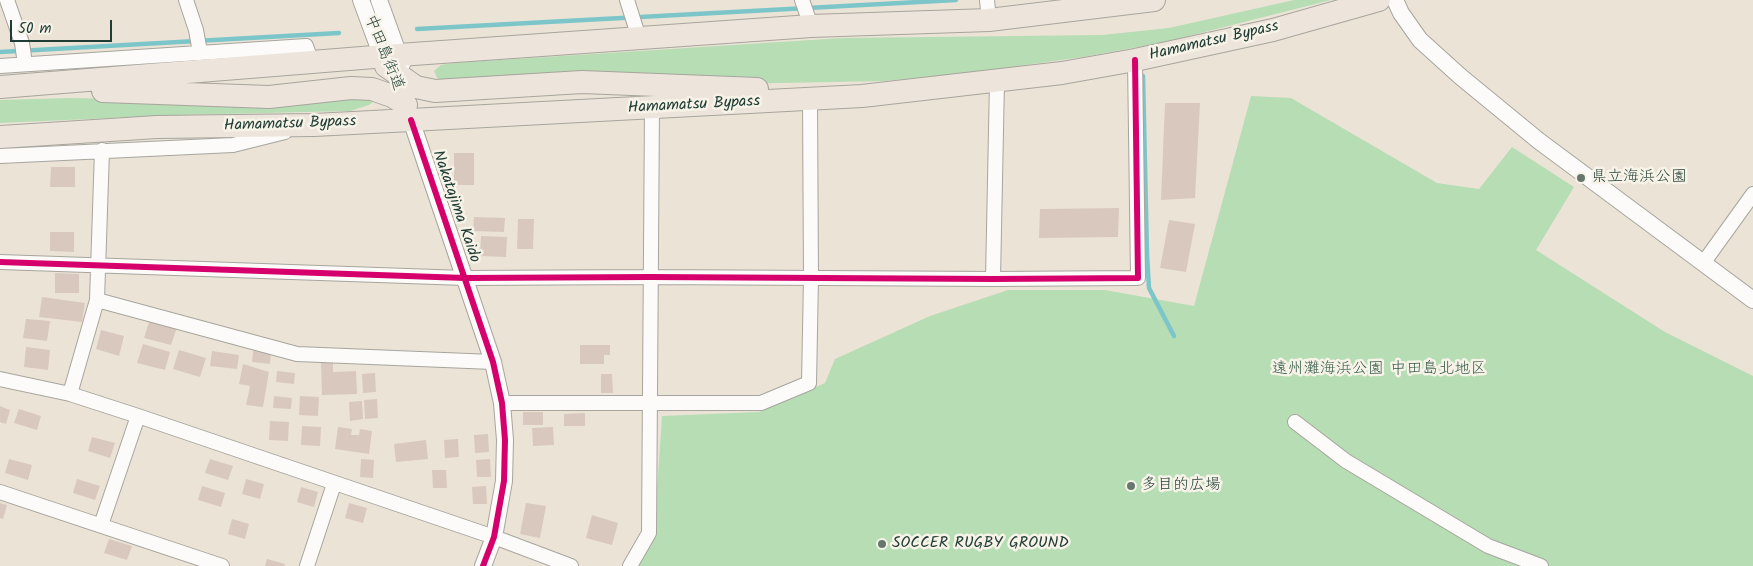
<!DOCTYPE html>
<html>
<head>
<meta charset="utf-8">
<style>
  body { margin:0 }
  #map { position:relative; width:1753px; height:566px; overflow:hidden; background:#ece3d7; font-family:Kalam,sans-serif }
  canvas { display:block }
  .scale { position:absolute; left:10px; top:20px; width:102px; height:22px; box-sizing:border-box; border:2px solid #1f3d34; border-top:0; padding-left:6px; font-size:15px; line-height:18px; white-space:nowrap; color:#1f3d34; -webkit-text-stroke:4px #f7f3e8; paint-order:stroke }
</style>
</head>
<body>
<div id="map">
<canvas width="1753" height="566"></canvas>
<div class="scale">50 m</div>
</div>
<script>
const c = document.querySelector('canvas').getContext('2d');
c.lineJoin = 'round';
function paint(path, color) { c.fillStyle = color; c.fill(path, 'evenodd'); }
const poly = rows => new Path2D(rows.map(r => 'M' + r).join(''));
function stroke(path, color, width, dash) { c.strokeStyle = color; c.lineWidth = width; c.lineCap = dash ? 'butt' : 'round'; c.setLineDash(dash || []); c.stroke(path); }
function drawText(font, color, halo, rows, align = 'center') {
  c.font = font + ' Kalam,"Klee One",sans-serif'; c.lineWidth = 5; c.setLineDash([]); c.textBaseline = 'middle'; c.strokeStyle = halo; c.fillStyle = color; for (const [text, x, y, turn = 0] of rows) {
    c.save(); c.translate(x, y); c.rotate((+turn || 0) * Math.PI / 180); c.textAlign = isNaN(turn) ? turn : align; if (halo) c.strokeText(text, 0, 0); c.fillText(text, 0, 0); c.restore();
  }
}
paint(poly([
  [1294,0,1331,0,1165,42,1083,57,960,74,885,81,727,84,439,82,434,71,441,65,453,63,842,38,1102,35,1169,28],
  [374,96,373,102,369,105,350,111,177,115,0,123,0,100,70,98,262,102],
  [1251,96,1291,98,1437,183,1479,189,1512,147,1574,187,1536,250,1665,332,1753,376,1753,566,636,566,654,534,662,416,759,412,825,383,835,359,930,316,1008,290,1105,290,1194,306]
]), '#b6ddb4');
stroke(poly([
  [417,29,956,0],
  [0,52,339,33],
  [1143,76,1147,255,1149,288,1174,336]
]), '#7cc6ca', 4.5);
paint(poly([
  [1165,103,1200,103,1195,198,1161,200],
  [454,153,474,153,474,185,454,185],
  [51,167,75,167,75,187,50,187],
  [1119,208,1118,237,1039,238,1040,209],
  [474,217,505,218,504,232,473,231],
  [518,219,534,219,533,249,517,249],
  [1169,220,1195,224,1186,272,1160,268],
  [50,232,74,232,74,252,50,251],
  [481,236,507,237,506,257,480,256],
  [55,273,79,274,79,293,55,293],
  [42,297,85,303,82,322,39,317],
  [26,319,50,321,47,341,23,338],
  [150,319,177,327,171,345,144,338],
  [101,330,124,336,119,356,96,349],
  [143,344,170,352,165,370,137,363],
  [580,345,610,345,610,355,604,355,604,364,580,364],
  [26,347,50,350,48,370,24,367],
  [179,350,206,358,200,377,173,369],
  [212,351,239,355,237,369,210,366],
  [253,351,271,352,270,364,252,362],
  [321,363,333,363,333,372,356,371,357,394,322,395],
  [243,364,269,372,263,407,246,405,250,386,239,384],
  [277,371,295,373,294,384,276,382],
  [375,373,376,392,363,393,362,374],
  [601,374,612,374,613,393,601,393],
  [274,396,292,398,291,409,273,408],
  [300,396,319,397,318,416,299,415],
  [377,399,378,418,365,419,364,400],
  [362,401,363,419,350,421,349,402],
  [0,406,10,410,6,424,0,422],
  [19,409,41,416,37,430,14,423],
  [523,412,543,412,543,425,523,425],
  [585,413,585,426,564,426,564,414],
  [270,421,289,422,288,441,269,440],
  [302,426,321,427,320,446,301,445],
  [338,427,352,429,351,435,359,435,360,429,372,431,369,454,335,449],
  [553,427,554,445,533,446,532,428],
  [488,434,489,452,475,453,474,435],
  [92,437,115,443,110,458,88,451],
  [458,439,459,457,445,458,444,440],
  [426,440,428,459,396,462,394,444],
  [9,459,32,465,28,480,5,473],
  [210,459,233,466,228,480,205,473],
  [361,459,374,460,373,478,360,477],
  [490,459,491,477,477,477,476,460],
  [432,470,446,470,447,488,433,488],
  [77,479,100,486,95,500,73,493],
  [246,479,264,484,260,499,242,494],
  [202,486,225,493,221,507,198,500],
  [486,486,487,504,473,504,472,487],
  [301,487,318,492,314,507,297,502],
  [0,503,7,505,3,519,0,518],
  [349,503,367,508,363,523,345,518],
  [526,503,546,506,540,538,520,534],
  [592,515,618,523,612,545,586,538],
  [232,519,249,524,245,539,228,534],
  [109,539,132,546,127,560,104,553],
  [267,559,285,564,284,566,265,566]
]), '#d9c8be');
const minor = poly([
  [7,0,22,43,25,64],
  [186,0,196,30,200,52],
  [627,0,639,38],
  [802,0,811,26],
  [987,0,989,20],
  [0,66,306,46,312,63],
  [0,156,233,145,285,132],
  [0,262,465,278,650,277,993,279,1138,278,1135,60],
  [1704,262,1753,194],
  [993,279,997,81],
  [97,300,297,354,493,362],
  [0,379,70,394,138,416,494,537,571,566],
  [70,394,97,300,102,150],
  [502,403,761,403,809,383,811,278,810,99],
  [1295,422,1346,461,1488,546,1541,566],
  [0,492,222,566],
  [101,525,138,416],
  [307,566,334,484],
  [630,566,649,533,652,108]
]);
const tertiary = poly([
  [361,0,385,65],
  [379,0,402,64],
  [1395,0,1401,13,1420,40,1461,77,1539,141,1753,300],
  [408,111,493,362,502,403,505,440,504,481,494,537,483,566]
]);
const trunk = poly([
  [386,66,416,87,435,91,582,82,757,89],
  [0,87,399,55,811,26,989,20,1154,0],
  [103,91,269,97,351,88,372,89,392,96,406,105],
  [0,137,157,127,314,125,411,120,862,96,1062,73,1135,60,1273,30,1379,0]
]);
stroke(minor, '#a7a59d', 16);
stroke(tertiary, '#a7a59d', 18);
stroke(trunk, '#a7a59d', 24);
stroke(minor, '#fcfbf9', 14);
stroke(tertiary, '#fcfbf9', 16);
stroke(trunk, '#ede5dc', 22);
stroke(poly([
  [411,120,493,362,502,403,505,440,504,481,494,537,483,566],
  [0,262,465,278,650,277,993,279,1138,278,1135,60]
]), '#d6006c', 6);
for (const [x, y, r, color] of [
  [1581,178,5,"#67776d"],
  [1131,486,5,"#67776d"],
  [882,544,5,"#67776d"]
]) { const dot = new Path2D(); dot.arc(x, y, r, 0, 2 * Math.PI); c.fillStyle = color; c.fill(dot); stroke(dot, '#f7f3e8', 2); }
drawText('16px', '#1f3d34', '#f7f3e8', [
  ["Hamamatsu Bypass",1214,42,-13],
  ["中田島街道",383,53,68],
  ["Hamamatsu Bypass",694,106,-3],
  ["Hamamatsu Bypass",290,125,-2],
  ["Nakatajima Kaido",455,207,71]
]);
drawText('16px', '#1f3d34', '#f7f3e8', [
  ["県立海浜公園",1591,178],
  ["多目的広場",1141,486],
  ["SOCCER RUGBY GROUND",892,544]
], 'left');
drawText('16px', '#345c48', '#f7f3e8', [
  ["遠州灘海浜公園 中田島北地区",1379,370]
]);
</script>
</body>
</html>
